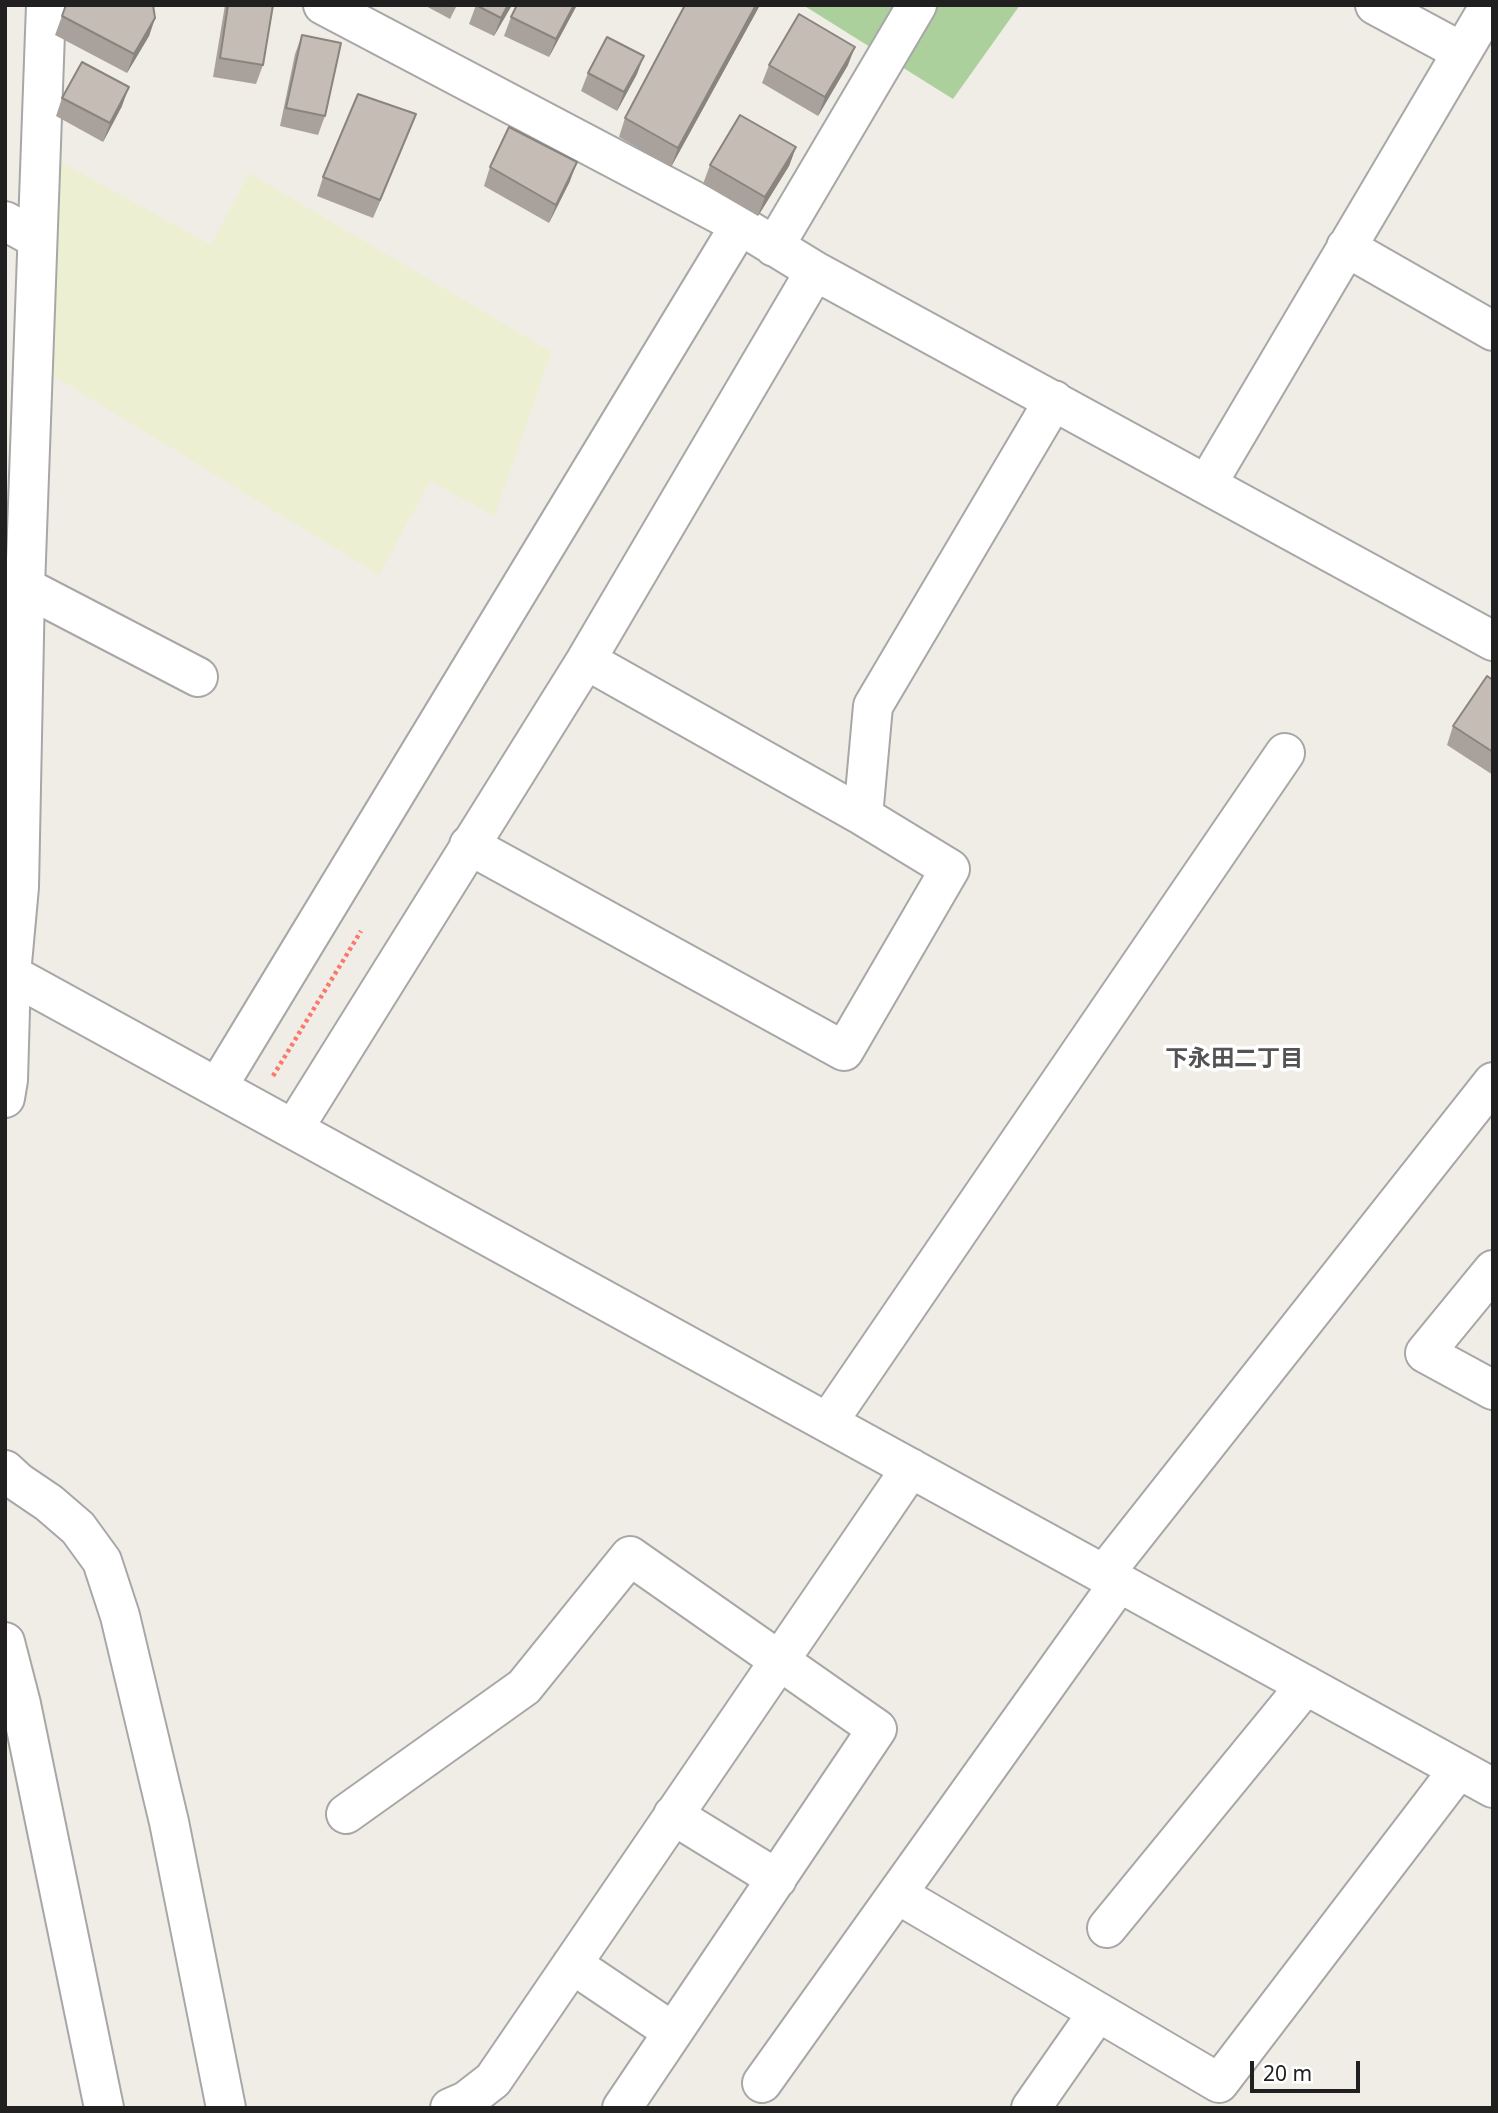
<!DOCTYPE html>
<html>
<head>
<meta charset="utf-8">
<style>
  body { margin:0 }
  #map { position:relative; width:1498px; height:2113px; overflow:hidden; background:#f0ede6; font-family:"Noto Sans",sans-serif }
  canvas { display:block }
  .frame { position:absolute; inset:0; border:7px solid #202020; pointer-events:none }
  .scale { position:absolute; left:1250px; top:2061px; width:110px; height:32px; box-sizing:border-box; border:4px solid #202020; border-top:0; padding-left:9px; font-size:21px; line-height:24px; white-space:nowrap; color:#202020; -webkit-text-stroke:5px #fff; paint-order:stroke }
</style>
</head>
<body>
<div id="map">
<canvas width="1498" height="2113"></canvas>
<div class="frame"></div>
<div class="scale">20 m</div>
</div>
<script>
const c = document.querySelector('canvas').getContext('2d');
c.lineJoin = 'round';
function paint(path, color) { c.fillStyle = color; c.fill(path, 'evenodd'); }
const poly = rows => new Path2D(rows.map(r => 'M' + r).join(''));
function stroke(path, color, width, dash) { c.strokeStyle = color; c.lineWidth = width; c.lineCap = dash ? 'butt' : 'round'; c.setLineDash(dash || []); c.stroke(path); }
function drawText(font, color, halo, rows, align = 'center') {
  c.font = font + ' "Noto Sans","Noto Sans JP",sans-serif'; c.lineWidth = 7; c.setLineDash([]); c.textBaseline = 'middle'; c.strokeStyle = halo; c.fillStyle = color; for (const [text, x, y, turn = 0] of rows) {
    c.save(); c.translate(x, y); c.rotate((+turn || 0) * Math.PI / 180); c.textAlign = isNaN(turn) ? turn : align; if (halo) c.strokeText(text, 0, 0); c.fillText(text, 0, 0); c.restore();
  }
}
paint(poly([
  [54,158,211,245,249,173,552,352,494,516,430,481,379,575,49,373]
]), '#edefd2');
paint(poly([
  [803,5,1020,5,953,99]
]), '#acd09b');
const minor = poly([
  [323,5,740,225,815,271,1493,641],
  [1375,5,1462,52],
  [5,221,37,239],
  [774,247,917,5],
  [1346,247,1493,331],
  [1207,484,1490,5],
  [25,587,198,677],
  [586,660,863,816,873,706,1054,400],
  [469,845,844,1051,950,869,863,816],
  [5,971,1493,1788],
  [218,1086,740,225],
  [5,1098,8,1080,11,974,19,887,25,587,46,5],
  [294,1128,586,660,815,271],
  [1493,1270,1425,1353,1493,1390],
  [828,1422,1285,753],
  [5,1470,18,1482,49,1503,78,1528,102,1561,120,1616,169,1822,226,2108],
  [1104,1574,1493,1082],
  [5,1642,21,1704,104,2108],
  [346,1814,524,1687,630,1556,877,1729,622,2108],
  [673,1815,777,1879],
  [897,1894,1219,2083,1459,1769],
  [1107,1928,1306,1685],
  [572,1964,673,2032],
  [762,2083,1119,1583],
  [450,2108,466,2101,493,2080,911,1468],
  [1031,2108,1098,2012]
]);
stroke(minor, '#a7a7a7', 42);
stroke(poly([
  [273,1076,361,931]
]), '#fb786d', 4.5, [3.5, 3.5]);
stroke(minor, '#fff', 38);
paint(poly([
  [225,5,273,5,263,65,256,84,213,77],
  [424,5,457,5,450,19],
  [476,5,512,5,494,36,469,24],
  [577,5,549,57,504,36,511,17],
  [760,5,671,167,619,137,625,118],
  [62,16,155,18,149,36,127,73,55,35],
  [302,35,325,116,318,135,280,126,295,54],
  [769,65,848,65,818,116,762,83],
  [588,73,637,74,617,111,581,91],
  [62,98,122,106,103,142,56,116],
  [416,114,373,218,317,196,323,177],
  [796,147,789,166,758,216,703,184,710,165],
  [490,167,570,181,549,223,484,186],
  [1493,680,1493,775,1447,745,1453,726]
]), '#a9a29c');
paint(poly([
  [508,5,512,5,494,36,501,18],
  [574,5,577,5,549,57,556,39],
  [756,5,760,5,671,167,678,148],
  [155,18,149,36,127,73,134,54],
  [855,47,848,65,818,116,825,97],
  [644,56,637,74,617,111,624,92],
  [129,87,122,106,103,142,110,123],
  [416,114,409,132,373,218,380,200],
  [796,147,789,166,758,216,765,197],
  [577,162,570,181,549,223,556,205]
]), '#8a847f');
const building = poly([
  [66,5,153,5,155,18,134,54,62,16,66,5],
  [228,5,273,5,263,65,220,58,228,5],
  [476,5,508,5,501,18,476,5],
  [517,5,574,5,556,39,511,17,517,5],
  [685,5,756,5,678,148,625,118,685,5],
  [799,14,855,47,825,97,769,65,799,14],
  [302,35,341,43,325,116,286,108,302,35],
  [607,37,644,56,624,92,588,73,607,37],
  [82,62,129,87,110,123,62,98,82,62],
  [358,94,416,114,380,200,323,177,358,94],
  [740,115,796,147,765,197,710,165,740,115],
  [509,127,577,162,556,205,490,167,509,127],
  [1487,676,1493,680,1493,752,1453,726,1487,676]
]);
paint(building, '#c5bcb5');
stroke(building, '#8a847f', 2);
drawText('bold 23px', '#535353', '#fff', [
  ["下永田二丁目",1234,1059]
]);
</script>
</body>
</html>
